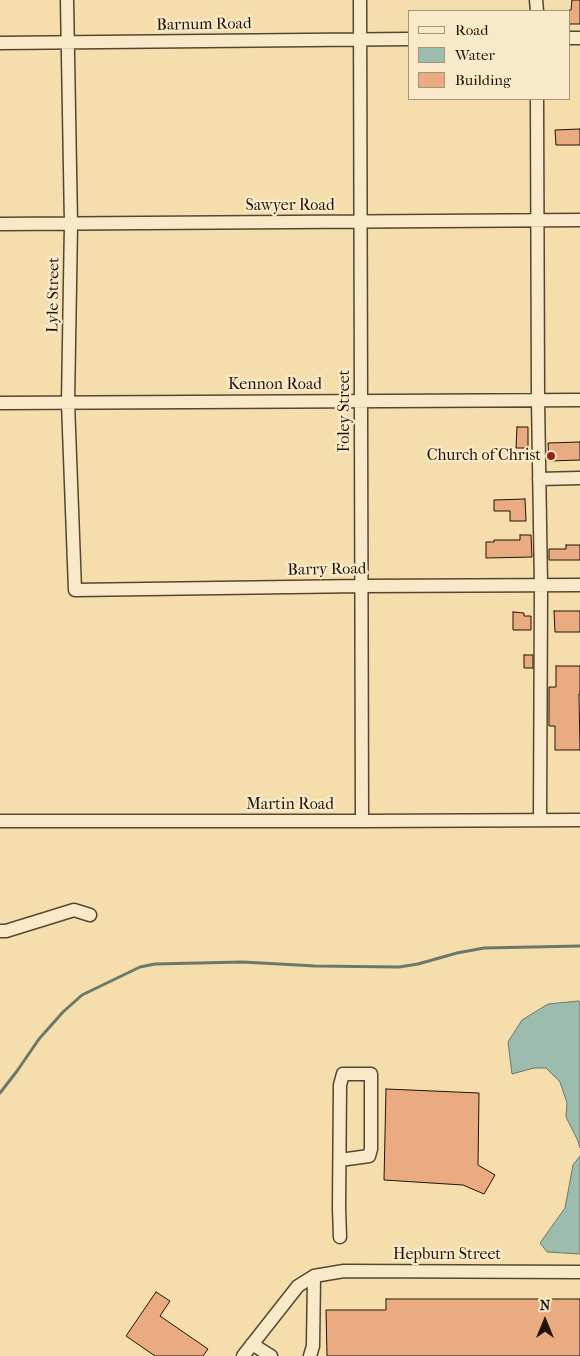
<!DOCTYPE html>
<html>
<head>
<meta charset="utf-8">
<style>
  body { margin:0 }
  #map { position:relative; width:580px; height:1356px; overflow:hidden; background:#f5deac; font-family:"IM FELL French Canon",serif }
  canvas { display:block }
  .legend { position:absolute; left:408px; top:10px; width:162px; height:90px; box-sizing:border-box; background:#f8eac9; border:1px solid #a2947d; margin:0; padding:6px 9px; list-style:none; font-size:15px; color:#20140a }
  .legend li { display:flex; align-items:center; gap:10px; height:25px }
  .legend b { width:25px; border:1px solid #a2947d }
  .north { position:absolute; left:520px; top:1296px; width:50px; height:50px; -webkit-text-stroke:4px #f8eac9; paint-order:stroke; rotate:0deg; font-size:14px; font-weight:700; line-height:20px; text-align:center; color:#20140a }
  .north::after { content:''; display:block; margin:auto; width:18px; height:22px; background:#20140a; clip-path:polygon(50% 0,100% 100%,50% 72%,0 100%) }
</style>
</head>
<body>
<div id="map">
<canvas width="580" height="1356"></canvas>
<ul class="legend">
<li><b style="height:6px;background:#f8eac9"></b>Road</li>
<li><b style="height:14px;background:#9cbcad"></b>Water</li>
<li><b style="height:14px;background:#e9ab7f"></b>Building</li>
</ul>
<div class="north">N</div>
</div>
<script>
const c = document.querySelector('canvas').getContext('2d');
c.lineJoin = 'round';
function paint(path, color) { c.fillStyle = color; c.fill(path, 'evenodd'); }
const poly = rows => new Path2D(rows.map(r => 'M' + r).join(''));
function stroke(path, color, width, dash) { c.strokeStyle = color; c.lineWidth = width; c.lineCap = dash ? 'butt' : 'round'; c.setLineDash(dash || []); c.stroke(path); }
function drawText(font, color, halo, rows, align = 'center') {
  c.font = font + ' "IM FELL French Canon",serif'; c.lineWidth = 4.5; c.setLineDash([]); c.textBaseline = 'middle'; c.strokeStyle = halo; c.fillStyle = color; for (const [text, x, y, turn = 0] of rows) {
    c.save(); c.translate(x, y); c.rotate((+turn || 0) * Math.PI / 180); c.textAlign = isNaN(turn) ? turn : align; if (halo) c.strokeText(text, 0, 0); c.fillText(text, 0, 0); c.restore();
  }
}
const water = poly([
  [578,1001,580,1002,580,1148,578,1141,566,1117,567,1103,560,1082,546,1068,534,1068,512,1074,508,1042,522,1020,548,1004,578,1001],
  [580,1156,580,1254,547,1252,540,1243,565,1208,573,1165,580,1156]
]);
paint(water, '#9cbcad');
stroke(water, '#6a796c', 1);
stroke(poly([
  [0,1093,17,1071,39,1039,63,1012,82,995,140,967,155,964,243,962,315,966,399,967,418,964,457,953,484,948,580,946]
]), '#6a796c', 3);
const building = poly([
  [572,0,580,0,580,24,569,24,569,10,571,10,572,0],
  [580,129,580,145,556,145,555,130,580,129],
  [517,427,528,427,528,448,516,448,517,427],
  [580,442,580,460,549,461,548,443,580,442],
  [525,499,526,521,510,521,510,511,494,511,494,500,525,499],
  [520,535,531,535,532,557,486,558,486,542,494,542,494,540,520,540,520,535],
  [566,545,580,545,580,560,549,560,549,549,566,549,566,545],
  [554,611,580,611,580,632,555,632,554,611],
  [513,612,524,613,524,616,531,616,531,630,513,630,513,612],
  [524,655,533,655,533,668,524,668,524,655],
  [556,666,580,666,580,694,579,694,580,750,555,750,555,726,549,726,549,687,556,687,556,666],
  [386,1089,479,1093,478,1165,495,1175,484,1194,463,1185,384,1180,386,1089],
  [156,1292,170,1301,160,1316,208,1349,203,1356,155,1356,126,1336,156,1292],
  [386,1299,580,1299,580,1356,327,1356,326,1310,386,1310,386,1299]
]);
paint(building, '#e9ab7f');
stroke(building, '#20140a', 1);
const minor = poly([
  [67,0,71,224,68,403,75,590,362,586,580,585],
  [360,0,362,821],
  [536,0,537,11],
  [569,38,580,38],
  [0,43,409,39],
  [537,99,538,400,541,586,540,819],
  [0,224,580,220],
  [0,403,580,400],
  [539,479,580,478],
  [0,821,362,821,580,820],
  [0,931,6,931,74,910,90,915],
  [340,1160,369,1156,371,1149,371,1074,343,1074,340,1085,339,1208,340,1237],
  [252,1344,271,1356],
  [243,1356,298,1286,314,1276,344,1271,580,1272],
  [310,1356,313,1346,314,1276]
]);
stroke(minor, '#554632', 15);
stroke(minor, '#f8eac9', 12);
for (const [x, y, r, color] of [
  [551,456,5,"#8f2418"]
]) { const dot = new Path2D(); dot.arc(x, y, r, 0, 2 * Math.PI); c.fillStyle = color; c.fill(dot); stroke(dot, '#f8eac9', 2); }
drawText('16px', '#20140a', '#f8eac9', [
  ["Barnum Road",204,25,-1],
  ["Sawyer Road",290,206],
  ["Lyle Street",54,295,-89],
  ["Kennon Road",275,385],
  ["Foley Street",345,411,-90],
  ["Barry Road",327,570,-1],
  ["Martin Road",290,805],
  ["Hepburn Street",447,1255]
]);
drawText('16px', '#20140a', '#f8eac9', [
  ["Church of Christ",541,456]
], 'right');
</script>
</body>
</html>
